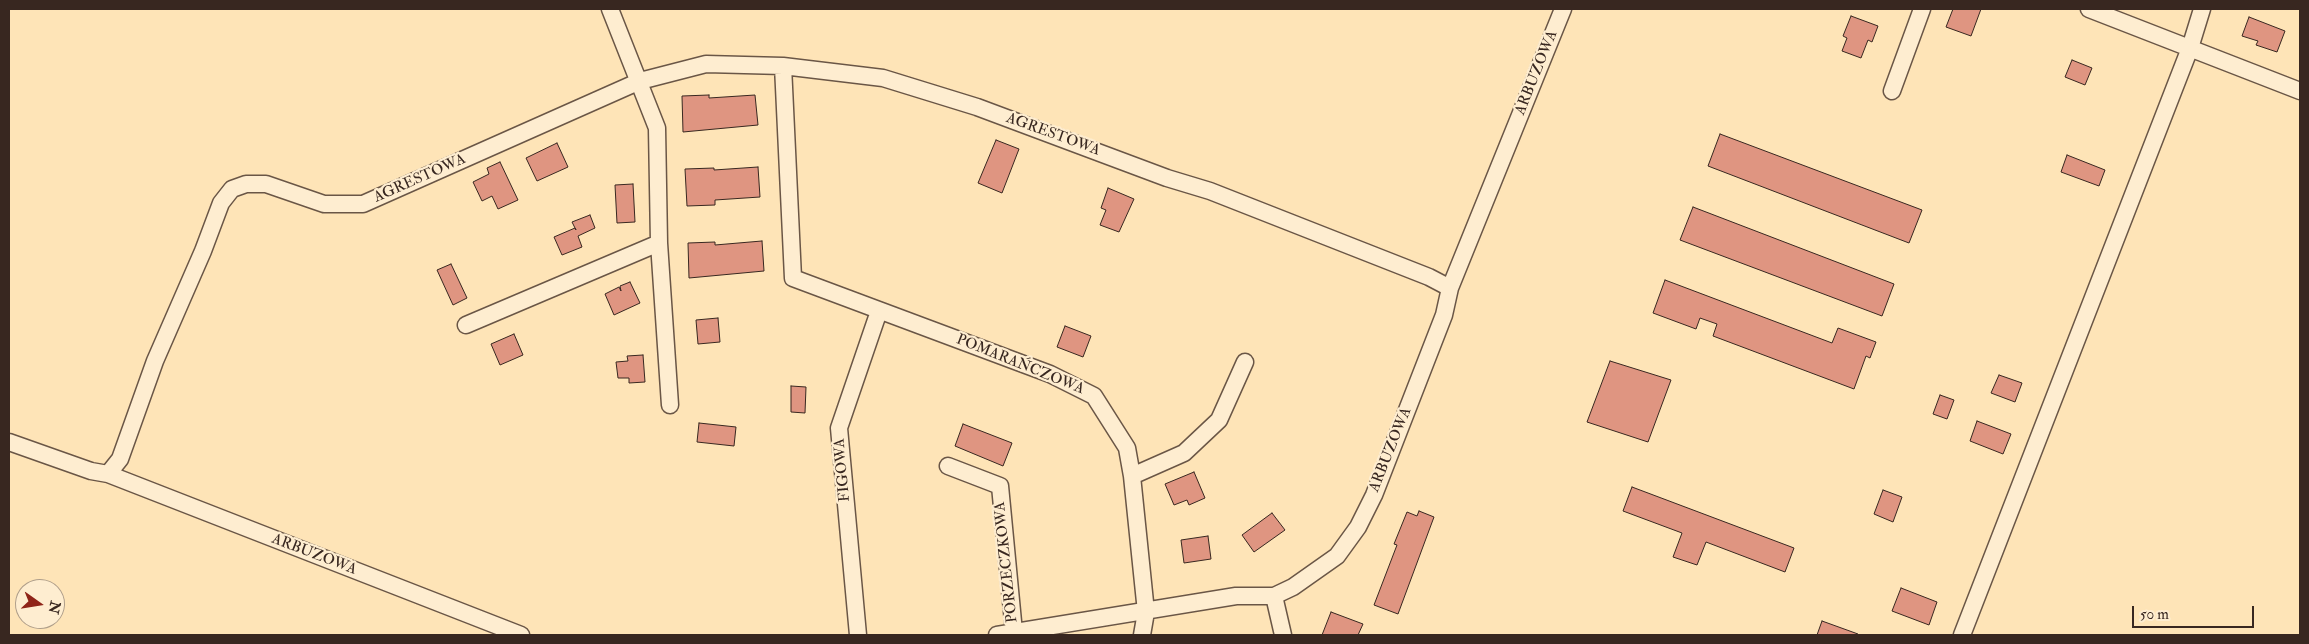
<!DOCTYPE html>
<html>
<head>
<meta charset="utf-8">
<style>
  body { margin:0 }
  #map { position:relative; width:2309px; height:644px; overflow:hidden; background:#fee4b7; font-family:"IM FELL Double Pica",serif }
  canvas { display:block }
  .frame { position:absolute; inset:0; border:10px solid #382720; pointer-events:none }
  .north { position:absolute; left:15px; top:579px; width:50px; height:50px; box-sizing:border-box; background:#feedd0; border:1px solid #af9e8a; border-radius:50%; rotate:103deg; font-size:14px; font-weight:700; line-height:20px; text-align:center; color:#382720 }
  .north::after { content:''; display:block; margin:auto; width:18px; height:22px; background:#8f2418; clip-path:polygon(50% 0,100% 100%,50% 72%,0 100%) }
  .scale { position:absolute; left:2132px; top:606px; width:122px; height:22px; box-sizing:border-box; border:2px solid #382720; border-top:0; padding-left:6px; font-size:15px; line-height:18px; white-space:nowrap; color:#382720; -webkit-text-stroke:4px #feedd0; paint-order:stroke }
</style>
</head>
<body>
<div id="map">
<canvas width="2309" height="644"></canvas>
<div class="frame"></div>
<div class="north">N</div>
<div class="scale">50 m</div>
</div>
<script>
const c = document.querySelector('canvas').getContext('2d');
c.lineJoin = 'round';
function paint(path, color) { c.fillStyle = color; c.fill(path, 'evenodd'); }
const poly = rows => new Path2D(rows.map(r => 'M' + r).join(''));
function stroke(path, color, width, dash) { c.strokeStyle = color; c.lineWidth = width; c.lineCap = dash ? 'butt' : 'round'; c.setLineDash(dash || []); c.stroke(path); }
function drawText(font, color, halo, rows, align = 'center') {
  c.font = font + ' "IM FELL Double Pica",serif'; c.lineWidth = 4.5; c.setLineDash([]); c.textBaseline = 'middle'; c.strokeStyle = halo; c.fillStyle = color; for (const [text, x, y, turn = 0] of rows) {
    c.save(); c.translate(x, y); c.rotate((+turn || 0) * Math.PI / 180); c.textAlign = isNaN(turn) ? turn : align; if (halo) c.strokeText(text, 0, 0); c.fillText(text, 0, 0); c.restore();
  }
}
const building = poly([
  [1953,9,1981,9,1971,36,1946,27,1953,9],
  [1851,16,1878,26,1872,42,1868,40,1861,58,1842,51,1847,38,1843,36,1851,16],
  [2249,17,2285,31,2277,52,2256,45,2258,41,2242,36,2249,17],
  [2072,60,2092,68,2085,85,2065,77,2072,60],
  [709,95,709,98,755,95,758,125,683,132,682,96,709,95],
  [1720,134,1922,210,1909,243,1708,166,1720,134],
  [996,140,1019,149,1002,193,978,183,996,140],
  [557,143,568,167,537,181,526,158,557,143],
  [2067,155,2105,170,2099,186,2061,172,2067,155],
  [500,162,518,200,498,209,492,196,482,201,473,182,489,174,487,168,500,162],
  [758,167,760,197,715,200,715,205,687,206,685,169,714,168,714,170,758,167],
  [633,184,635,222,617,223,615,185,633,184],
  [1108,188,1134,199,1119,232,1100,225,1106,210,1101,208,1108,188],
  [1693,207,1894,284,1882,316,1680,240,1693,207],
  [590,215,595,228,578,236,582,247,562,255,554,237,575,228,576,230,572,222,590,215],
  [762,241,764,271,689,278,688,243,715,242,715,245,762,241],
  [451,264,467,298,453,305,437,270,451,264],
  [1665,280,1832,343,1838,328,1876,342,1870,358,1866,356,1854,389,1713,336,1717,324,1700,318,1696,329,1653,313,1665,280],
  [630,282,640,303,614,315,605,294,619,287,621,291,620,286,630,282],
  [718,318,720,342,698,344,696,320,718,318],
  [1065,326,1091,336,1083,357,1057,347,1065,326],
  [514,334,523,355,500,365,491,344,514,334],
  [643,355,645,382,629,383,629,378,618,378,616,362,628,361,627,356,643,355],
  [1610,361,1671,380,1648,442,1587,422,1610,361],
  [1999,375,2022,383,2015,402,1991,393,1999,375],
  [791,386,806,387,805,413,791,412,791,386],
  [1940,395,1954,400,1947,419,1933,414,1940,395],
  [1977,421,2011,434,2003,454,1970,441,1977,421],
  [699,423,736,427,734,446,697,442,699,423],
  [963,424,1012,443,1003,466,955,446,963,424],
  [1194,472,1205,498,1189,505,1187,500,1174,505,1165,484,1194,472],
  [1632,487,1794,548,1785,572,1706,542,1697,565,1673,557,1682,533,1623,511,1632,487],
  [1883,490,1902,497,1893,522,1874,514,1883,490],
  [1419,511,1434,517,1398,614,1374,605,1397,545,1394,544,1407,512,1417,516,1419,511],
  [1272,513,1285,530,1254,552,1242,535,1272,513],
  [1208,536,1211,559,1184,563,1181,540,1208,536],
  [1901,588,1937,602,1929,625,1892,611,1901,588],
  [1331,612,1363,624,1358,635,1322,635,1331,612],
  [1822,621,1858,634,1857,635,1817,635,1822,621]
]);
paint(building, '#df9581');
stroke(building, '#382720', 1);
const street = poly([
  [610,9,657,128,659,243,670,405],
  [2089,9,2300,91],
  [783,66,793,278,1050,374,1094,396,1127,448,1132,476,1146,612,1142,635],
  [1892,91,1922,9],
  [466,325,659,243],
  [9,442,91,471,108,474,521,635],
  [948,466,1000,486,1014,632],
  [108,474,120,459,155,361,203,251,221,203,232,189,246,184,266,184,324,204,363,204,640,81,706,64,783,66,883,78,977,107,1167,178,1210,191,1429,277,1450,288],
  [1132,476,1184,453,1219,420,1245,362],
  [1274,596,1283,635],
  [858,635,839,428,879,311],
  [997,635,1236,596,1274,596,1293,587,1337,556,1358,527,1374,495,1444,315,1450,288,1563,9],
  [1962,635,2190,48,2202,9]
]);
stroke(street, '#6a5646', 19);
stroke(street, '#feedd0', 16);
drawText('15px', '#382720', '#feedd0', [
  ["ARBUZOWA",1537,73,-68],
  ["AGRESTOWA",1053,135,20],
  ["AGRESTOWA",420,179,-24],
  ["POMARAŃCZOWA",1020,365,22],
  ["ARBUZOWA",1391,450,-68],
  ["FIGOWA",843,470,-95],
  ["ARBUZOWA",314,555,21],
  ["PORZECZKOWA",1007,562,-96]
]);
</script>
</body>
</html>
